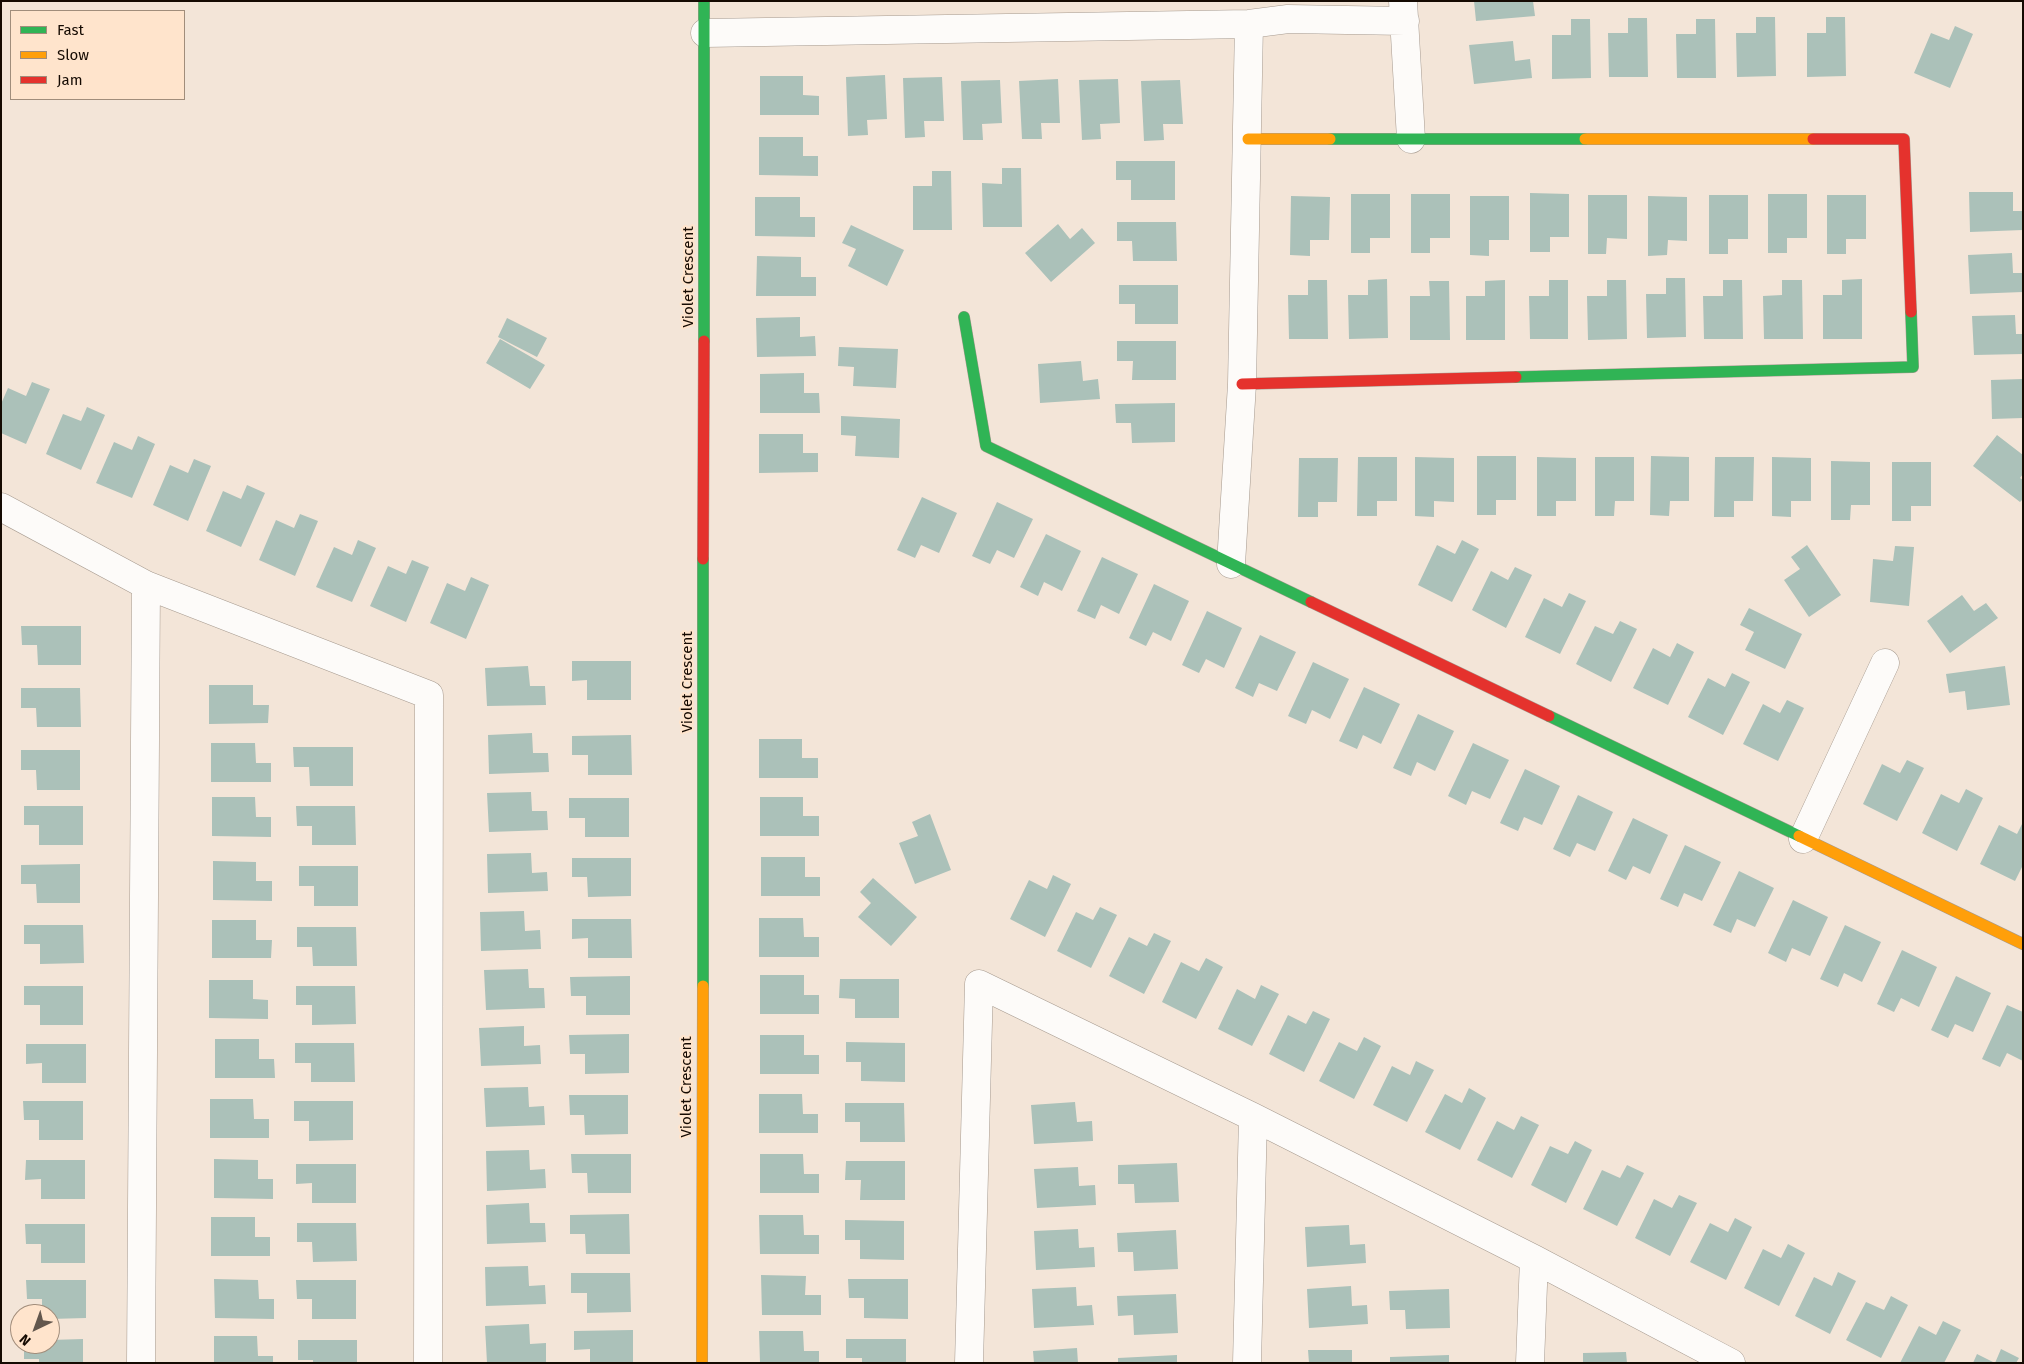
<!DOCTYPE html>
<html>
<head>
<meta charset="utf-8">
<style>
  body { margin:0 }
  #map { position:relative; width:2024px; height:1364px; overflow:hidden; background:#f3e5d8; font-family:"Fira Sans",sans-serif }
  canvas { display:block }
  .frame { position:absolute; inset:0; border:2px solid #150a02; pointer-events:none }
  .legend { position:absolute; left:10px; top:10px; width:175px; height:90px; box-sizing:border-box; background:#ffe4cc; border:1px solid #a18d7b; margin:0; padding:6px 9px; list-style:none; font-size:15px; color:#150a02 }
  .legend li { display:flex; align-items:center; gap:10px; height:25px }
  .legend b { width:25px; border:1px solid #a18d7b }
  .north { position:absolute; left:10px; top:1304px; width:50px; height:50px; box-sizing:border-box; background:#ffe4cc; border:1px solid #a18d7b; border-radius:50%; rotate:222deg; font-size:14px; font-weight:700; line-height:20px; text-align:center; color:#150a02 }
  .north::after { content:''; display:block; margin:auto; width:18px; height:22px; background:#63574d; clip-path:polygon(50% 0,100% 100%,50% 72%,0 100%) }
</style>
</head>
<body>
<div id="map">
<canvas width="2024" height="1364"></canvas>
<div class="frame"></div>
<ul class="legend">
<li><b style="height:6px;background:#30b455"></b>Fast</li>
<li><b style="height:6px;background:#ff9f0a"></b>Slow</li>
<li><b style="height:6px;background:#e5322d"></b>Jam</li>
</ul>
<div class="north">N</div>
</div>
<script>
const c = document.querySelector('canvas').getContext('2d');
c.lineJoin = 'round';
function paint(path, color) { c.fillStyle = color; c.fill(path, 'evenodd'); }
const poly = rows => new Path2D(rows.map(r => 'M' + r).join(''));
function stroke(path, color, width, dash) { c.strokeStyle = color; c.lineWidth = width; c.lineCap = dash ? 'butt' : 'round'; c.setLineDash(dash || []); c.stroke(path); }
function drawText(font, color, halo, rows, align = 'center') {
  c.font = font + ' "Fira Sans",sans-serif'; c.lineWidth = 4; c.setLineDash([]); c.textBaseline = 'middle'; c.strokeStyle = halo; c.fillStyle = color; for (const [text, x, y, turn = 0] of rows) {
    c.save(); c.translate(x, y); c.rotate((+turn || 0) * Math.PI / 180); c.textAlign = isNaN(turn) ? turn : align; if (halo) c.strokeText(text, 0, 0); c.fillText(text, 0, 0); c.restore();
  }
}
paint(poly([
  [1474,1,1533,1,1535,16,1476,21],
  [1756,17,1775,17,1776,76,1737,77,1736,33,1756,33],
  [1826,17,1845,17,1846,76,1807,77,1807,33,1826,33],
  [1628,18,1647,18,1648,77,1609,77,1608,33,1628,33],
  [1571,19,1590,19,1591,78,1552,79,1552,35,1571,35],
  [1696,19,1715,19,1716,78,1677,78,1676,34,1696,34],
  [1955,26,1973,34,1950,88,1914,73,1931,33,1949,40],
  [1513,41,1515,61,1530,59,1532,78,1474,84,1469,45],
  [885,75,887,119,867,120,868,135,848,136,846,77],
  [760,76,803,76,803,95,819,96,819,115,760,115],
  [942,77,944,121,924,121,925,137,905,138,903,78],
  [1058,79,1060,123,1041,123,1042,139,1022,139,1019,81],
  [1118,79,1120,123,1100,124,1101,139,1082,140,1079,80],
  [1000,80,1002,123,982,124,983,140,963,140,961,81],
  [1180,80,1183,124,1163,124,1164,140,1144,141,1141,81],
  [759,137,803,137,803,156,818,156,818,176,759,175],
  [1116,161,1175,161,1175,200,1131,200,1131,180,1116,180],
  [1002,168,1021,168,1022,227,983,227,982,183,1002,184],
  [932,171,951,171,952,230,913,230,913,186,932,186],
  [1969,192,2013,192,2013,211,2023,211,2023,230,1970,232],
  [1530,193,1569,194,1569,237,1550,237,1550,252,1530,252],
  [1351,194,1390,194,1390,238,1370,238,1370,253,1351,253],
  [1411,194,1450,194,1450,238,1430,238,1430,253,1411,253],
  [1768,194,1807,194,1807,238,1787,238,1787,253,1768,253],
  [1588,195,1627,195,1627,239,1607,238,1606,254,1588,254],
  [1709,195,1748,195,1748,239,1728,239,1728,254,1709,254],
  [1827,195,1866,195,1866,239,1846,239,1846,254,1827,254],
  [1291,196,1330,197,1329,240,1310,240,1310,256,1290,255],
  [1470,196,1509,196,1509,240,1489,240,1489,256,1470,255],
  [1648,196,1687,197,1687,241,1668,240,1667,255,1648,256],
  [755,197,800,197,800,217,815,217,815,237,755,236],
  [1117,222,1176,222,1177,261,1133,261,1132,241,1117,241],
  [1058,224,1070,239,1082,228,1095,243,1051,282,1025,253],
  [851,225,904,250,887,286,848,266,856,249,842,243],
  [2012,253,2013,273,2023,273,2023,292,1970,294,1968,255],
  [757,256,801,257,801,277,816,277,816,296,756,296],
  [1666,278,1685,278,1686,337,1647,338,1646,294,1666,294],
  [1387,279,1388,338,1349,339,1348,295,1368,295,1368,280],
  [1862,279,1862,339,1823,339,1823,295,1842,295,1842,280],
  [1308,280,1327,280,1328,339,1289,339,1288,295,1308,295],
  [1505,280,1505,340,1466,340,1466,296,1485,296,1485,281],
  [1549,280,1568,280,1568,339,1530,339,1529,296,1549,296],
  [1607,280,1626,280,1627,339,1588,340,1587,296,1607,296],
  [1723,280,1742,280,1743,339,1704,339,1703,296,1723,296],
  [1782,280,1802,280,1803,339,1764,339,1763,296,1782,295],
  [1429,281,1449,281,1450,340,1410,340,1410,296,1430,296],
  [1119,285,1178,285,1178,324,1135,324,1135,304,1119,304],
  [2015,315,2016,334,2023,334,2023,354,1974,355,1972,316],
  [800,317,800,337,815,336,816,356,757,357,756,318],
  [507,318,547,338,537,357,498,337],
  [500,339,545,365,530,389,486,363],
  [1117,341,1176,341,1176,380,1132,380,1133,361,1117,361],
  [839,347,898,349,896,388,853,386,854,367,838,366],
  [1081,361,1083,381,1098,379,1100,399,1040,403,1038,364],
  [804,373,804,393,819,393,820,413,760,413,760,374],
  [2023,379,2023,418,1992,419,1991,380],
  [32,382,50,389,26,444,1,433,1,404,8,388,26,396],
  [1175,403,1175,442,1132,443,1131,423,1116,423,1115,404],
  [87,407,105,415,81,470,46,454,63,414,81,421],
  [841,416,900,419,899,458,855,456,856,436,841,435],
  [759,434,803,434,803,453,818,453,818,472,759,473],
  [1997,435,2023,455,2023,474,2020,478,2023,480,2023,499,2020,502,1973,466],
  [138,436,155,444,132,498,96,483,114,442,132,450],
  [1477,456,1516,456,1516,500,1496,500,1496,515,1477,515],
  [1651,456,1689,457,1689,501,1670,501,1669,516,1650,515],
  [1358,457,1397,457,1397,501,1377,501,1377,516,1357,516],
  [1415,457,1454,458,1454,502,1434,501,1434,517,1415,516],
  [1537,457,1576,458,1576,501,1556,501,1556,516,1537,516],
  [1595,457,1634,457,1634,501,1615,501,1614,516,1595,516],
  [1715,457,1754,457,1753,501,1734,501,1734,517,1714,517],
  [1772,457,1811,458,1811,501,1791,501,1791,517,1772,516],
  [1299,458,1338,458,1337,502,1318,502,1318,517,1298,517],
  [194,459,211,466,188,521,153,505,170,465,188,473],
  [1831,461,1870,462,1870,505,1851,505,1850,520,1831,520],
  [1892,462,1931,462,1931,506,1911,506,1911,521,1892,521],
  [247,485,265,493,241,547,206,531,223,491,241,499],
  [922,497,957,513,939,553,921,545,915,558,897,550],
  [997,502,1033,519,1014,558,997,550,990,564,972,556],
  [300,514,318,521,295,576,259,560,276,520,294,528],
  [1046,534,1081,551,1062,591,1044,582,1038,596,1020,587],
  [358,540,376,548,352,602,316,587,334,547,352,555],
  [1462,540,1479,549,1452,602,1418,585,1437,545,1455,554],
  [1807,545,1841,595,1809,617,1784,580,1800,569,1791,557],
  [1895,546,1914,547,1909,606,1870,602,1873,559,1893,561],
  [1102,557,1138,574,1119,614,1101,605,1095,619,1077,611],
  [412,560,429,567,406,622,370,606,388,566,406,574],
  [1515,567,1532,575,1506,628,1472,610,1491,571,1508,580],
  [471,577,489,585,466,639,430,623,447,583,465,591],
  [1154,584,1189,601,1171,641,1153,632,1146,646,1129,638],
  [1569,593,1586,601,1560,654,1525,637,1544,598,1562,607],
  [1962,595,1974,611,1986,603,1998,618,1950,653,1927,621],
  [1749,608,1802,634,1785,669,1745,650,1754,632,1740,625],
  [1207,611,1242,628,1224,668,1206,659,1199,673,1182,665],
  [1620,621,1637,629,1611,682,1576,664,1595,626,1613,634],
  [21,626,81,626,81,665,38,665,37,645,22,645],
  [1260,635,1296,652,1277,691,1259,683,1253,697,1235,688],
  [1677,643,1694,652,1668,705,1633,688,1653,648,1670,657],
  [572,661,631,661,631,700,587,700,587,680,572,681],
  [1313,662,1349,679,1330,719,1312,710,1306,724,1288,716],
  [528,666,530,686,545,686,546,705,487,706,485,668],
  [2005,666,2010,705,1967,710,1965,691,1949,693,1946,674],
  [1732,673,1750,682,1723,735,1688,717,1708,678,1725,687],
  [209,685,253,685,253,705,269,705,268,723,209,724],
  [1364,687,1400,704,1381,744,1363,735,1357,749,1339,741],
  [21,688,80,688,81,727,37,727,36,708,21,708],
  [1787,700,1804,708,1778,761,1743,744,1763,704,1780,713],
  [1418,714,1454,731,1435,771,1417,762,1411,776,1393,768],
  [532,733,533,753,548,753,549,772,489,774,488,735],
  [631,735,632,775,588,775,588,755,572,755,572,736],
  [759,739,802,739,802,758,818,758,818,778,759,778],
  [211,743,255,743,256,763,271,763,271,782,211,782],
  [1473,743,1509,760,1490,799,1472,791,1466,805,1448,796],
  [293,747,353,747,353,786,310,786,309,767,294,767],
  [21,750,80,750,80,790,37,790,36,770,21,770],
  [1907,760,1924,768,1897,821,1863,804,1882,764,1900,773],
  [1525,769,1560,786,1542,825,1524,817,1518,831,1500,823],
  [1966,789,1983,798,1957,851,1922,833,1941,794,1959,803],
  [531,792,532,811,547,811,548,830,489,832,487,793],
  [1578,795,1613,812,1595,851,1577,843,1570,857,1553,849],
  [212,797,255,797,256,817,271,817,271,837,212,836],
  [760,797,803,797,803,816,819,816,819,836,760,836],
  [569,798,629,798,629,837,585,837,585,818,569,818],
  [24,806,83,806,83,845,39,845,39,825,24,825],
  [296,806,355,806,356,845,312,845,312,826,297,826],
  [930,814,951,870,915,884,899,843,918,836,912,822],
  [1633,818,1668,835,1650,874,1633,866,1626,880,1608,871],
  [2023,822,2023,865,2015,881,1980,864,1999,825,2017,834],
  [1685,845,1721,862,1702,901,1684,893,1678,907,1660,899],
  [531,853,532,873,547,872,548,891,488,893,487,854],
  [761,857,805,857,805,877,820,877,820,896,761,896],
  [572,858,631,858,631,896,588,897,587,877,572,877],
  [213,861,256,862,256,881,272,881,272,901,213,900],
  [80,864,80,903,37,903,36,884,21,884,21,865],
  [299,866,358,866,358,906,314,906,314,886,299,886],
  [1739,871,1774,888,1755,927,1737,919,1731,933,1713,925],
  [1053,875,1071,884,1045,937,1010,919,1029,880,1047,889],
  [873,878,917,917,891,946,858,917,871,903,860,892],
  [1793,900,1828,917,1810,956,1792,948,1786,962,1768,953],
  [1100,907,1117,915,1091,968,1057,951,1076,912,1093,920],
  [524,911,525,931,540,930,541,949,481,951,480,912],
  [759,918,803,918,804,937,819,937,819,957,759,957],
  [572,919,631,919,632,958,588,958,588,938,572,939],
  [212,920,256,920,256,940,272,940,271,958,212,958],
  [24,925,83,925,84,963,40,964,40,944,24,944],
  [1845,925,1881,942,1862,982,1844,973,1838,987,1820,979],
  [297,927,356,927,357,966,313,966,312,947,297,947],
  [1154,933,1171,941,1144,994,1109,976,1129,937,1147,946],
  [1902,950,1937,967,1919,1007,1901,998,1894,1012,1877,1004],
  [1206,958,1223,967,1196,1019,1162,1002,1181,962,1199,971],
  [528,969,529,988,544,988,545,1008,486,1010,484,970],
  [760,975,804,975,804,995,819,995,819,1014,760,1014],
  [630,976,630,1015,586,1015,586,996,571,996,570,977],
  [1956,976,1991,993,1973,1032,1955,1024,1948,1038,1931,1030],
  [840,979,899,979,899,1018,855,1018,855,999,839,998],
  [209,980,253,980,253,999,268,1000,268,1019,209,1018],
  [1261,985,1279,994,1252,1046,1218,1029,1237,989,1255,999],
  [24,986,83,986,83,1025,40,1025,40,1005,24,1005],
  [296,986,355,986,356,1024,312,1025,312,1005,296,1005],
  [2007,1005,2023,1012,2023,1061,2007,1053,2000,1067,1982,1059],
  [1313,1011,1330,1019,1304,1072,1269,1054,1288,1015,1306,1024],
  [524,1026,524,1046,540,1045,541,1064,481,1066,479,1028],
  [629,1034,629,1073,585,1074,585,1054,570,1054,569,1035],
  [760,1035,804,1035,804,1055,819,1055,819,1074,760,1074],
  [1364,1037,1381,1046,1354,1099,1319,1081,1339,1042,1357,1051],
  [215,1039,259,1039,259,1059,274,1059,275,1078,215,1078],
  [846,1042,905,1043,905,1082,861,1081,861,1062,846,1062],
  [295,1043,354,1043,355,1082,311,1082,311,1063,295,1063],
  [26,1044,86,1044,86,1083,42,1083,42,1063,26,1064],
  [1416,1061,1434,1070,1407,1122,1373,1105,1392,1066,1410,1075],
  [528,1087,529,1107,544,1106,545,1125,486,1127,484,1088],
  [1469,1088,1486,1098,1460,1150,1425,1132,1445,1094,1462,1103],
  [759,1094,802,1094,803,1114,818,1114,818,1133,759,1133],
  [569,1095,628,1095,628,1134,585,1135,584,1115,570,1115],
  [210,1099,253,1099,254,1119,269,1119,269,1138,210,1138],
  [23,1101,83,1101,83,1140,39,1140,39,1120,24,1120],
  [294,1101,353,1101,353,1140,309,1141,309,1121,294,1121],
  [1075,1102,1077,1122,1092,1121,1093,1141,1034,1144,1031,1105],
  [845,1103,904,1103,905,1142,860,1142,860,1122,845,1122],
  [1521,1116,1539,1125,1512,1178,1477,1160,1497,1121,1514,1130],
  [1575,1141,1592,1150,1566,1203,1531,1185,1550,1146,1568,1154],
  [529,1150,530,1170,545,1169,546,1188,487,1191,486,1151],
  [571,1154,631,1154,631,1193,588,1193,587,1173,572,1173],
  [760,1154,803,1154,804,1174,819,1174,819,1193,760,1193],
  [214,1159,258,1160,258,1179,273,1179,273,1199,214,1198],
  [26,1160,85,1160,85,1199,41,1199,41,1179,25,1180],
  [846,1161,905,1161,905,1200,860,1200,861,1180,845,1180],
  [1177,1163,1179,1202,1135,1203,1134,1184,1118,1184,1118,1165],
  [296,1164,356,1164,356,1203,312,1203,312,1183,296,1184],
  [1627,1165,1644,1173,1617,1226,1583,1209,1602,1170,1620,1178],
  [1078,1167,1079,1186,1095,1185,1096,1205,1037,1208,1034,1169],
  [1679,1195,1697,1203,1670,1256,1635,1238,1654,1199,1672,1208],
  [529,1203,530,1223,545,1223,546,1242,487,1244,486,1205],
  [629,1214,630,1254,586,1254,585,1234,570,1234,570,1215],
  [759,1215,803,1215,804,1235,819,1235,819,1254,760,1254],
  [211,1217,255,1217,255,1237,270,1237,270,1256,211,1256],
  [1735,1218,1752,1227,1726,1280,1690,1262,1710,1223,1728,1232],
  [845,1220,904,1221,904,1260,860,1259,860,1240,845,1240],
  [297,1223,356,1223,357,1261,313,1262,312,1242,297,1242],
  [25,1224,85,1224,85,1263,41,1263,41,1244,26,1244],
  [1349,1225,1350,1245,1365,1244,1366,1263,1307,1267,1305,1227],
  [1078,1229,1079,1248,1094,1247,1095,1267,1036,1270,1034,1231],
  [1176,1230,1178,1269,1134,1271,1133,1252,1118,1252,1117,1233],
  [1788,1244,1805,1253,1779,1306,1744,1288,1763,1249,1781,1258],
  [528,1266,529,1286,545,1285,546,1304,486,1306,485,1267],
  [1838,1272,1856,1281,1830,1334,1795,1316,1814,1277,1832,1286],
  [571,1273,630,1273,631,1312,587,1313,587,1293,571,1293],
  [761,1275,806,1276,805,1295,821,1295,821,1315,762,1315],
  [214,1279,258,1280,259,1299,274,1299,274,1319,215,1318],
  [848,1279,908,1279,908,1319,864,1318,864,1298,849,1298],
  [26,1280,86,1280,86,1318,50,1319,50,1314,42,1314,42,1299,27,1299],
  [296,1280,356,1280,356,1319,312,1319,312,1299,297,1299],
  [1351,1286,1352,1306,1367,1305,1368,1324,1309,1328,1307,1289],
  [1076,1287,1077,1306,1092,1305,1094,1325,1034,1328,1032,1289],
  [1449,1289,1450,1328,1406,1329,1405,1310,1390,1310,1389,1291],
  [1176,1294,1178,1333,1134,1335,1133,1315,1118,1316,1117,1296],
  [1891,1296,1908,1305,1881,1358,1846,1340,1866,1302,1884,1310],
  [1943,1321,1961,1330,1944,1363,1900,1363,1919,1326,1936,1335],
  [529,1324,530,1344,546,1343,546,1362,487,1363,485,1326],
  [633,1330,633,1363,590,1363,590,1349,574,1350,574,1331],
  [759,1331,803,1331,804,1351,819,1351,819,1363,760,1363],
  [214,1336,257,1336,258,1356,273,1356,273,1363,214,1363],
  [83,1339,83,1363,39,1363,39,1359,24,1359,24,1344,50,1344,50,1340],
  [846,1339,906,1339,906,1363,862,1363,862,1358,846,1358],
  [298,1340,357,1340,357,1363,313,1363,313,1360,298,1360],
  [1077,1348,1078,1363,1034,1363,1033,1351],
  [2001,1349,2019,1358,2016,1363,1973,1363,1977,1354,1995,1363],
  [1308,1350,1352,1350,1352,1363,1309,1363],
  [1626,1352,1627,1363,1583,1363,1583,1353],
  [1177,1355,1177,1363,1118,1363,1118,1358],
  [1449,1355,1449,1363,1390,1363,1390,1357]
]), '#abc1b9');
const street = poly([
  [1403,1,1411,139],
  [705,33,1249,24,1288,19,1405,21],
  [1,507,146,585,429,695,428,1363],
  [1231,564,1242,384,1249,24],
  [1803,839,1885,663],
  [141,1363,146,585],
  [969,1363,979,984,1253,1117,1534,1259,1731,1363],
  [1247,1363,1253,1117],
  [1530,1363,1534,1259]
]);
const fast = poly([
  [1330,139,1585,139],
  [964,317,986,446,1311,602],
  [704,341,704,1],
  [1516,377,1913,367,1911,312],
  [1549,716,1799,836],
  [703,986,703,559]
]);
const slow = poly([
  [1248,139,1330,139],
  [1585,139,1813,139],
  [1799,836,2023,944],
  [702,1363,703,986]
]);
const jam = poly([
  [1813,139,1904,139,1911,312],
  [1242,384,1516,377],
  [703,559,704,341],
  [1311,602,1549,716]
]);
stroke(street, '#a69a8f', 29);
stroke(fast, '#a69a8f', 12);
stroke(slow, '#a69a8f', 12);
stroke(jam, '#a69a8f', 12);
stroke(street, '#fdfbf9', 28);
stroke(fast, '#30b455', 11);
stroke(slow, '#ff9f0a', 11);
stroke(jam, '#e5322d', 11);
drawText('15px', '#150a02', '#ffe4cc', [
  ["Violet Crescent",689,277,-90],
  ["Violet Crescent",688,682,-90],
  ["Violet Crescent",687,1087,-90]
]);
</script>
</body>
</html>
